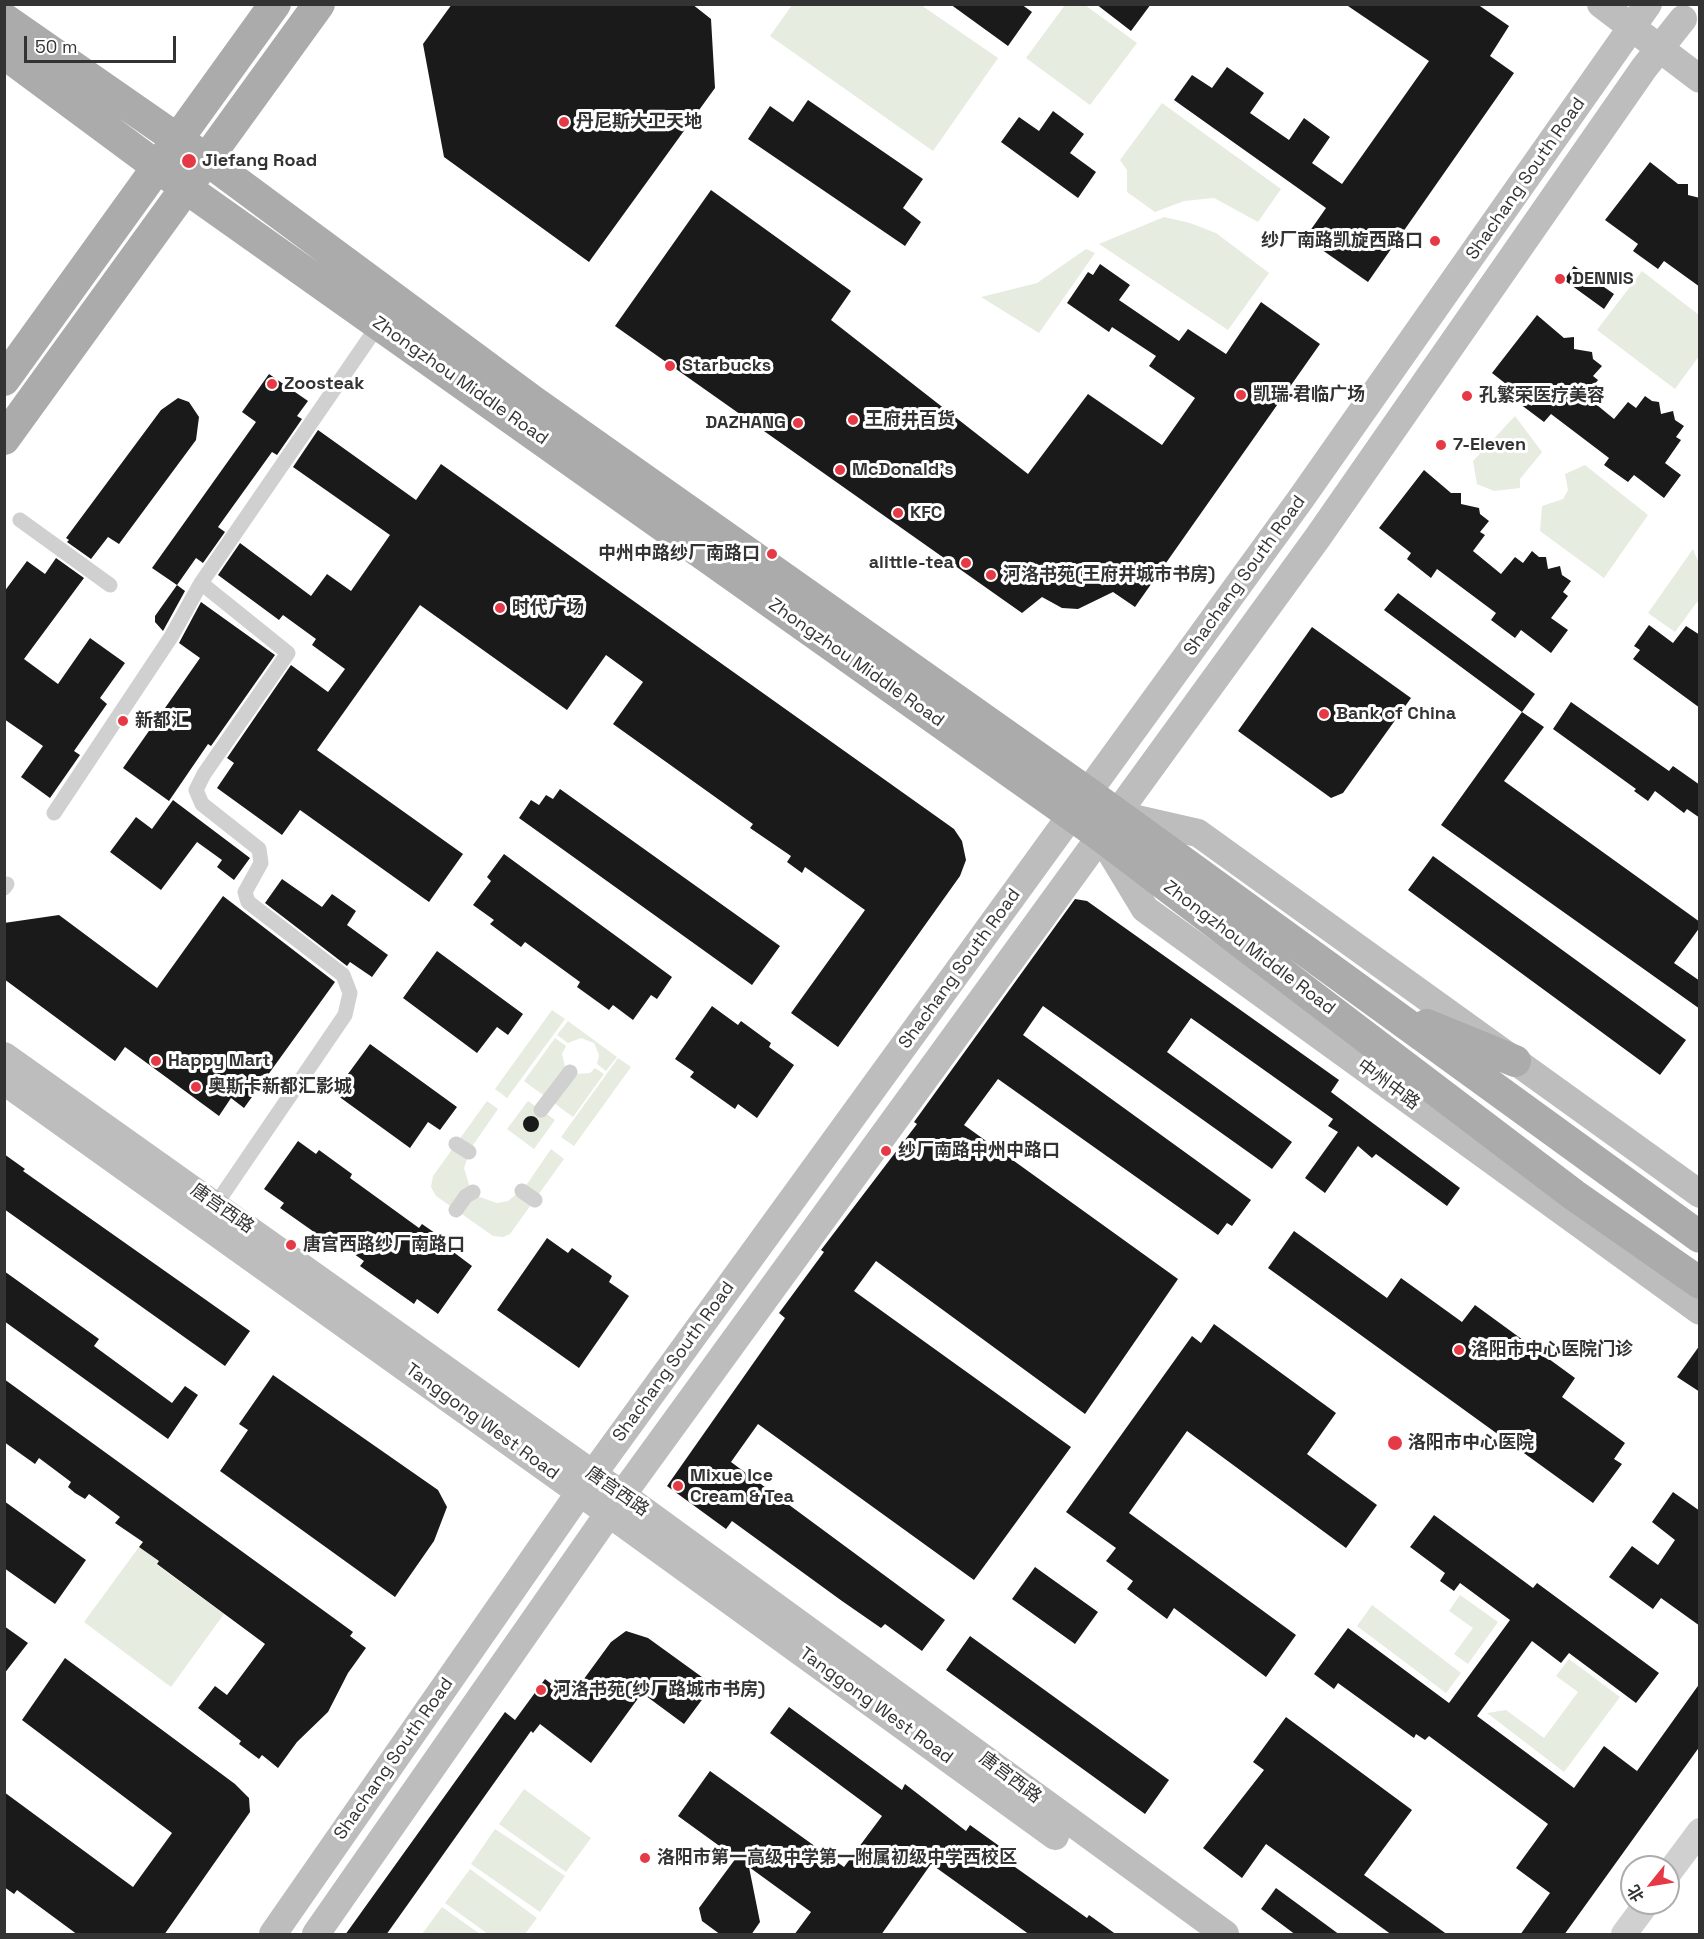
<!DOCTYPE html>
<html>
<head>
<meta charset="utf-8">
<style>
  body { margin:0 }
  #map { position:relative; width:1704px; height:1939px; overflow:hidden; background:#fff; font-family:"Space Grotesk","Noto Sans SC",sans-serif }
  canvas { display:block }
  .frame { position:absolute; inset:0; border:6px solid #333; pointer-events:none }
  .north { position:absolute; left:1620px; top:1855px; width:60px; height:60px; box-sizing:border-box; background:#fff; border:2px solid #adadad; border-radius:50%; rotate:240deg; font-size:16px; font-weight:700; line-height:24px; text-align:center; color:#333 }
  .north::after { content:''; display:block; margin:auto; width:21px; height:27px; background:#e63946; clip-path:polygon(50% 0,100% 100%,50% 72%,0 100%) }
  .scale { position:absolute; left:24px; top:36px; width:152px; height:27px; box-sizing:border-box; border:3px solid #333; border-top:0; padding-left:8px; font-size:18px; line-height:21px; white-space:nowrap; color:#333; -webkit-text-stroke:4px #fff; paint-order:stroke }
</style>
</head>
<body>
<div id="map">
<canvas width="1704" height="1939"></canvas>
<div class="frame"></div>
<div class="north">北</div>
<div class="scale">50 m</div>
</div>
<script>
const c = document.querySelector('canvas').getContext('2d');
c.lineJoin = 'round';
function paint(path, color) { c.fillStyle = color; c.fill(path, 'evenodd'); }
const poly = rows => new Path2D(rows.map(r => 'M' + r).join(''));
function stroke(path, color, width, dash) { c.strokeStyle = color; c.lineWidth = width; c.lineCap = dash ? 'butt' : 'round'; c.setLineDash(dash || []); c.stroke(path); }
function drawText(font, color, halo, rows, align = 'center') {
  c.font = font + ' "Space Grotesk","Noto Sans SC",sans-serif'; c.lineWidth = 6; c.setLineDash([]); c.textBaseline = 'middle'; c.strokeStyle = halo; c.fillStyle = color; for (const [text, x, y, turn = 0] of rows) {
    c.save(); c.translate(x, y); c.rotate((+turn || 0) * Math.PI / 180); c.textAlign = isNaN(turn) ? turn : align; if (halo) c.strokeText(text, 0, 0); c.fillText(text, 0, 0); c.restore();
  }
}
paint(poly([
  [792,5,921,5,998,58,933,151,770,36],
  [1065,5,1085,5,1137,43,1090,105,1026,58],
  [1162,103,1281,189,1258,222,1214,198,1184,201,1155,212,1127,192,1127,170,1120,160],
  [1164,217,1190,223,1216,233,1269,273,1228,330,1099,244],
  [1086,249,1095,253,1039,333,981,297,1037,283],
  [1642,271,1699,315,1699,356,1675,389,1597,330],
  [1515,416,1542,452,1520,479,1520,488,1494,491,1477,484,1473,461],
  [1585,465,1648,515,1604,578,1540,531,1542,506,1563,499,1568,490,1565,474],
  [1693,549,1699,564,1699,603,1697,602,1675,632,1648,613],
  [552,1010,565,1019,507,1098,495,1089],
  [568,1021,617,1057,606,1071,597,1064,599,1055,594,1043,581,1038,568,1043,557,1035],
  [555,1038,566,1046,562,1054,565,1067,576,1074,590,1073,595,1068,604,1074,573,1117,524,1081],
  [618,1058,631,1067,574,1146,561,1137],
  [487,1101,498,1109,471,1148,464,1168,470,1188,477,1196,497,1203,508,1201,525,1187,551,1149,564,1159,510,1234,503,1237,493,1236,456,1210,436,1196,431,1187,433,1176],
  [528,1101,555,1120,534,1149,507,1129],
  [139,1547,159,1561,157,1565,224,1614,171,1687,84,1622],
  [1460,1595,1498,1622,1468,1664,1454,1654,1473,1628,1449,1611],
  [1372,1605,1461,1673,1446,1693,1357,1626],
  [1569,1659,1620,1697,1564,1772,1487,1713,1506,1710,1544,1738,1578,1692,1556,1676],
  [524,1789,591,1838,566,1872,499,1824],
  [495,1829,565,1876,540,1912,471,1864],
  [470,1869,537,1918,525,1934,488,1934,445,1903],
  [442,1907,480,1934,422,1934]
]), '#e6ecdf');
paint(poly([
  [452,4,692,4,711,19,715,88,589,262,444,157,423,44],
  [950,4,1021,4,1032,12,1008,46],
  [1096,4,1151,4,1131,31],
  [1345,4,1477,4,1509,26,1490,56,1514,73,1368,282,1305,238,1326,208,1174,100,1192,75,1212,88,1227,67,1264,93,1250,113,1289,140,1304,118,1330,137,1312,163,1342,184,1429,61],
  [808,100,923,179,903,208,921,222,905,246,748,139,770,106,793,122],
  [1053,111,1084,134,1070,153,1096,172,1078,198,1001,142,1019,117,1039,131],
  [1650,162,1678,184,1688,184,1688,195,1700,198,1700,287,1664,261,1658,269,1633,251,1638,244,1605,220],
  [711,190,851,291,831,320,1028,474,1088,394,1162,445,1195,398,1149,366,1156,356,1112,327,1109,332,1067,303,1088,272,1093,275,1100,264,1130,285,1119,300,1179,341,1188,329,1226,354,1261,302,1320,344,1135,607,1113,592,1078,609,1062,608,1042,597,1022,613,615,326],
  [1574,266,1614,294,1604,309,1564,280],
  [1537,315,1564,338,1574,337,1574,349,1592,352,1593,359,1602,366,1593,376,1598,380,1586,396,1614,419,1628,402,1636,408,1645,396,1652,401,1659,402,1661,414,1673,411,1675,420,1684,426,1676,437,1681,440,1665,463,1681,475,1664,498,1634,475,1628,482,1604,465,1609,458,1551,414,1544,422,1520,404,1524,398,1492,373],
  [269,374,308,401,297,416,302,419,277,455,272,452,218,527,225,532,203,563,196,558,177,585,152,568,256,422,242,412],
  [178,398,189,402,199,417,196,440,119,544,108,537,91,559,67,542,69,540,66,538,161,410],
  [318,430,416,500,441,464,954,829,962,841,966,860,960,876,838,1047,791,1013,865,910,805,867,802,873,787,862,791,856,750,828,753,824,613,724,643,682,606,655,567,710,420,605,317,750,463,854,429,902,300,810,282,835,217,788,234,763,227,758,291,665,328,692,345,669,312,645,316,639,283,615,279,620,218,575,240,543,311,596,327,574,351,591,390,535,293,467],
  [1424,470,1451,493,1461,493,1461,504,1479,508,1480,514,1489,521,1480,532,1485,535,1473,551,1501,574,1515,557,1523,563,1532,551,1539,557,1546,557,1548,569,1560,566,1562,575,1571,581,1563,592,1568,596,1551,618,1568,630,1551,653,1521,630,1515,638,1491,620,1496,613,1437,569,1431,578,1407,559,1411,553,1379,528],
  [56,558,84,578,24,659,58,684,90,638,125,663,100,698,107,704,74,751,80,755,50,798,21,777,43,746,4,719,4,592,27,561,45,574],
  [177,585,185,591,163,631,155,622,155,616],
  [1398,593,1535,694,1522,712,1384,610],
  [201,602,275,655,211,746,208,744,169,801,123,768,200,658,179,643],
  [1649,625,1673,643,1686,626,1700,635,1700,708,1633,659,1640,650,1634,646],
  [1312,627,1411,698,1343,793,1331,798,1238,731],
  [1571,702,1669,771,1673,766,1700,785,1700,818,1687,809,1684,813,1655,791,1648,801,1634,791,1636,789,1553,729],
  [1522,712,1544,727,1504,781,1700,922,1700,927,1674,963,1700,981,1700,1009,1441,825],
  [560,789,780,946,752,985,519,818,531,800,539,805,546,795,553,799],
  [173,800,250,858,234,880,217,867,222,860,197,842,161,890,110,852,136,817,152,829],
  [504,854,672,977,657,999,651,995,633,1020,613,1005,609,1010,577,987,580,982,525,942,521,947,490,924,494,920,473,905,491,881,487,877],
  [1433,856,1686,1040,1660,1075,1408,890],
  [282,879,322,907,332,894,356,911,347,925,388,955,372,977,350,962,347,966,265,903],
  [223,896,335,982,244,1108,231,1098,219,1116,125,1047,115,1061,4,979,4,923,59,915,157,988],
  [1075,899,1087,901,1339,1080,1331,1092,1460,1188,1447,1206,1376,1154,1372,1158,1358,1146,1325,1193,1305,1178,1338,1132,1328,1126,1333,1119,1191,1018,1167,1052,1292,1142,1272,1169,1043,1006,1023,1035,1251,1200,1232,1226,1227,1223,1218,1235,998,1079,964,1125,1178,1279,1085,1414,876,1261,854,1291,1071,1447,974,1580,758,1424,731,1462,945,1620,922,1651,885,1624,881,1628,842,1601,732,1521,726,1529,667,1486,785,1318,779,1313,824,1252,821,1250,917,1124,914,1122],
  [437,951,523,1014,508,1035,497,1027,477,1053,403,998],
  [712,1006,738,1025,741,1021,771,1043,769,1047,794,1065,757,1118,738,1104,735,1109,690,1077,694,1072,675,1059],
  [370,1044,457,1107,440,1130,428,1122,410,1148,334,1093],
  '523 1124a8 8 0 1 1 16 0a8 8 0 1 1-16 0Z',
  [298,1141,316,1154,319,1150,352,1174,350,1178,419,1228,422,1224,455,1247,452,1251,472,1266,438,1314,417,1299,414,1304,360,1266,364,1261,337,1242,334,1246,280,1208,284,1203,264,1189],
  [4,1154,25,1169,23,1171,250,1331,225,1366,4,1209],
  [1294,1231,1387,1298,1401,1278,1462,1322,1475,1305,1575,1378,1562,1397,1625,1443,1614,1459,1622,1464,1593,1503,1268,1268],
  [547,1238,568,1253,572,1248,612,1276,609,1282,629,1296,579,1368,497,1310],
  [4,1271,99,1339,94,1346,172,1403,185,1386,198,1395,168,1439,4,1321],
  [1214,1324,1336,1413,1307,1454,1377,1505,1346,1548,1187,1431,1129,1513,1296,1635,1266,1677,1174,1608,1167,1619,1127,1589,1133,1581,1106,1561,1116,1548,1066,1512,1192,1336,1201,1343],
  [1700,1345,1700,1392,1677,1377],
  [273,1375,438,1490,447,1507,434,1541,395,1597,220,1471,248,1430,239,1424],
  [4,1379,320,1608,353,1632,350,1636,366,1648,348,1673,328,1712,297,1742,278,1768,262,1755,259,1759,239,1744,241,1741,198,1708,215,1686,227,1695,265,1644,157,1564,159,1561,139,1547,143,1542,115,1523,120,1517,89,1494,85,1499,75,1493,68,1487,71,1482,39,1458,35,1464,4,1442],
  [1673,1492,1700,1511,1700,1626,1661,1598,1653,1609,1609,1577,1632,1546,1658,1565,1675,1540,1652,1522],
  [4,1501,86,1560,55,1604,4,1568],
  [1434,1515,1533,1588,1537,1583,1659,1673,1636,1703,1569,1653,1561,1663,1532,1641,1477,1716,1574,1788,1604,1746,1637,1771,1700,1683,1700,1746,1564,1935,1520,1935,1550,1893,1516,1868,1548,1824,1429,1736,1425,1740,1416,1734,1414,1738,1338,1683,1334,1689,1314,1674,1348,1628,1449,1703,1510,1620,1460,1583,1454,1591,1440,1581,1445,1573,1410,1547],
  [1035,1567,1098,1612,1075,1644,1012,1599],
  [4,1626,28,1643,4,1674],
  [626,1631,648,1638,713,1685,684,1724,642,1693,591,1763,540,1724,533,1733,531,1731,386,1935,345,1935,505,1712,515,1720,545,1679,570,1698,611,1642],
  [970,1636,1169,1780,1145,1814,946,1670],
  [65,1658,235,1784,249,1798,250,1812,164,1935,78,1935,17,1890,14,1894,4,1887,4,1792,133,1887,172,1833,22,1720],
  [789,1707,902,1790,905,1784,966,1831,970,1825,1002,1848,998,1855,1087,1918,1089,1915,1117,1935,1030,1935,931,1864,881,1935,794,1935,811,1912,749,1867,760,1922,751,1935,721,1935,702,1921,699,1908,736,1858,678,1816,710,1771,844,1867,882,1816,770,1733],
  [1286,1717,1412,1810,1364,1875,1448,1935,1392,1935,1266,1844,1242,1878,1203,1848,1264,1770,1253,1762],
  [1276,1888,1340,1935,1296,1935,1261,1909]
]), '#1a1a1a');
stroke(poly([
  [20,520,110,585],
  [54,813,171,637,201,583],
  [4,888,7,884],
  [541,1110,570,1072],
  [456,1144,469,1152],
  [522,1191,535,1200],
  [212,1210,345,1015,350,993,343,975,248,902,245,892,261,863,259,849,202,804,196,790,204,774,288,653,201,583,379,324],
  [456,1210,466,1196,473,1192]
]), '#d0d0d0', 15);
stroke(poly([
  [1668,1874,1700,1831],
  [1624,1934,1647,1903]
]), '#d0d0d0', 26);
stroke(poly([
  [1601,4,1700,79],
  [1119,815,1198,833,1700,1194],
  [1102,838,1145,909,1700,1311],
  [4,1056,622,1495,1225,1934],
  [4,1081,609,1513,1055,1836],
  [273,1934,580,1492,1300,500,1648,4],
  [316,1934,609,1513,1318,537,1644,68,1683,19]
]), '#bdbdbd', 28);
stroke(poly([
  [4,19,207,160,534,402,1088,793,1700,1237],
  [4,53,186,188,1101,836,1574,1195,1700,1283],
  [4,380,275,4],
  [4,439,319,4],
  [1427,1025,1515,1061]
]), '#ababab', 32);
for (const [x, y, r, color] of [
  [564,122,6,"#e63946"],
  [189,161,8,"#e63946"],
  [1435,241,6,"#e63946"],
  [1560,279,6,"#e63946"],
  [670,366,6,"#e63946"],
  [272,384,6,"#e63946"],
  [1241,395,6,"#e63946"],
  [1467,396,6,"#e63946"],
  [853,420,6,"#e63946"],
  [798,423,6,"#e63946"],
  [1441,445,6,"#e63946"],
  [840,470,6,"#e63946"],
  [898,513,6,"#e63946"],
  [772,554,6,"#e63946"],
  [966,563,6,"#e63946"],
  [991,575,6,"#e63946"],
  [500,608,6,"#e63946"],
  [1324,714,6,"#e63946"],
  [123,721,6,"#e63946"],
  [156,1061,6,"#e63946"],
  [196,1087,6,"#e63946"],
  [886,1151,6,"#e63946"],
  [291,1245,6,"#e63946"],
  [1459,1350,6,"#e63946"],
  [1395,1443,8,"#e63946"],
  [678,1486,6,"#e63946"],
  [541,1690,6,"#e63946"],
  [645,1858,6,"#e63946"]
]) { const dot = new Path2D(); dot.arc(x, y, r, 0, 2 * Math.PI); c.fillStyle = color; c.fill(dot); stroke(dot, '#fff', 2); }
drawText('bold 18px', '#333', '#fff', [
  ["丹尼斯大卫天地",576,122],
  ["Jiefang Road",202,161],
  ["纱厂南路凯旋西路口",1423,241,"right"],
  ["DENNIS",1572,279],
  ["Starbucks",682,366],
  ["Zoosteak",284,384],
  ["凯瑞·君临广场",1253,395],
  ["孔繁荣医疗美容",1479,396],
  ["王府井百货",865,420],
  ["DAZHANG",786,423,"right"],
  ["7-Eleven",1453,445],
  ["McDonald's",852,470],
  ["KFC",910,513],
  ["中州中路纱厂南路口",760,554,"right"],
  ["alittle-tea",954,563,"right"],
  ["河洛书苑(王府井城市书房)",1003,575],
  ["时代广场",512,608],
  ["Bank of China",1336,714],
  ["新都汇",135,721],
  ["Happy Mart",168,1061],
  ["奥斯卡新都汇影城",208,1087],
  ["纱厂南路中州中路口",898,1151],
  ["唐宫西路纱厂南路口",303,1245],
  ["洛阳市中心医院门诊",1471,1350],
  ["洛阳市中心医院",1408,1443],
  ["Mixue Ice",690,1476],
  ["Cream & Tea",690,1497],
  ["河洛书苑(纱厂路城市书房)",553,1690],
  ["洛阳市第一高级中学第一附属初级中学西校区",657,1858]
], 'left');
drawText('18px', '#333', '#fff', [
  ["Shachang South Road",1526,179,-55],
  ["Zhongzhou Middle Road",460,381,35],
  ["Shachang South Road",1245,576,-54],
  ["Zhongzhou Middle Road",856,663,35],
  ["Zhongzhou Middle Road",1249,948,37],
  ["Shachang South Road",960,969,-54],
  ["中州中路",1388,1085,36],
  ["唐宫西路",222,1209,35],
  ["Shachang South Road",674,1362,-54],
  ["Tanggong West Road",482,1422,36],
  ["唐宫西路",617,1492,35],
  ["Tanggong West Road",876,1706,36],
  ["Shachang South Road",394,1759,-55],
  ["唐宫西路",1010,1778,37]
]);
</script>
</body>
</html>
